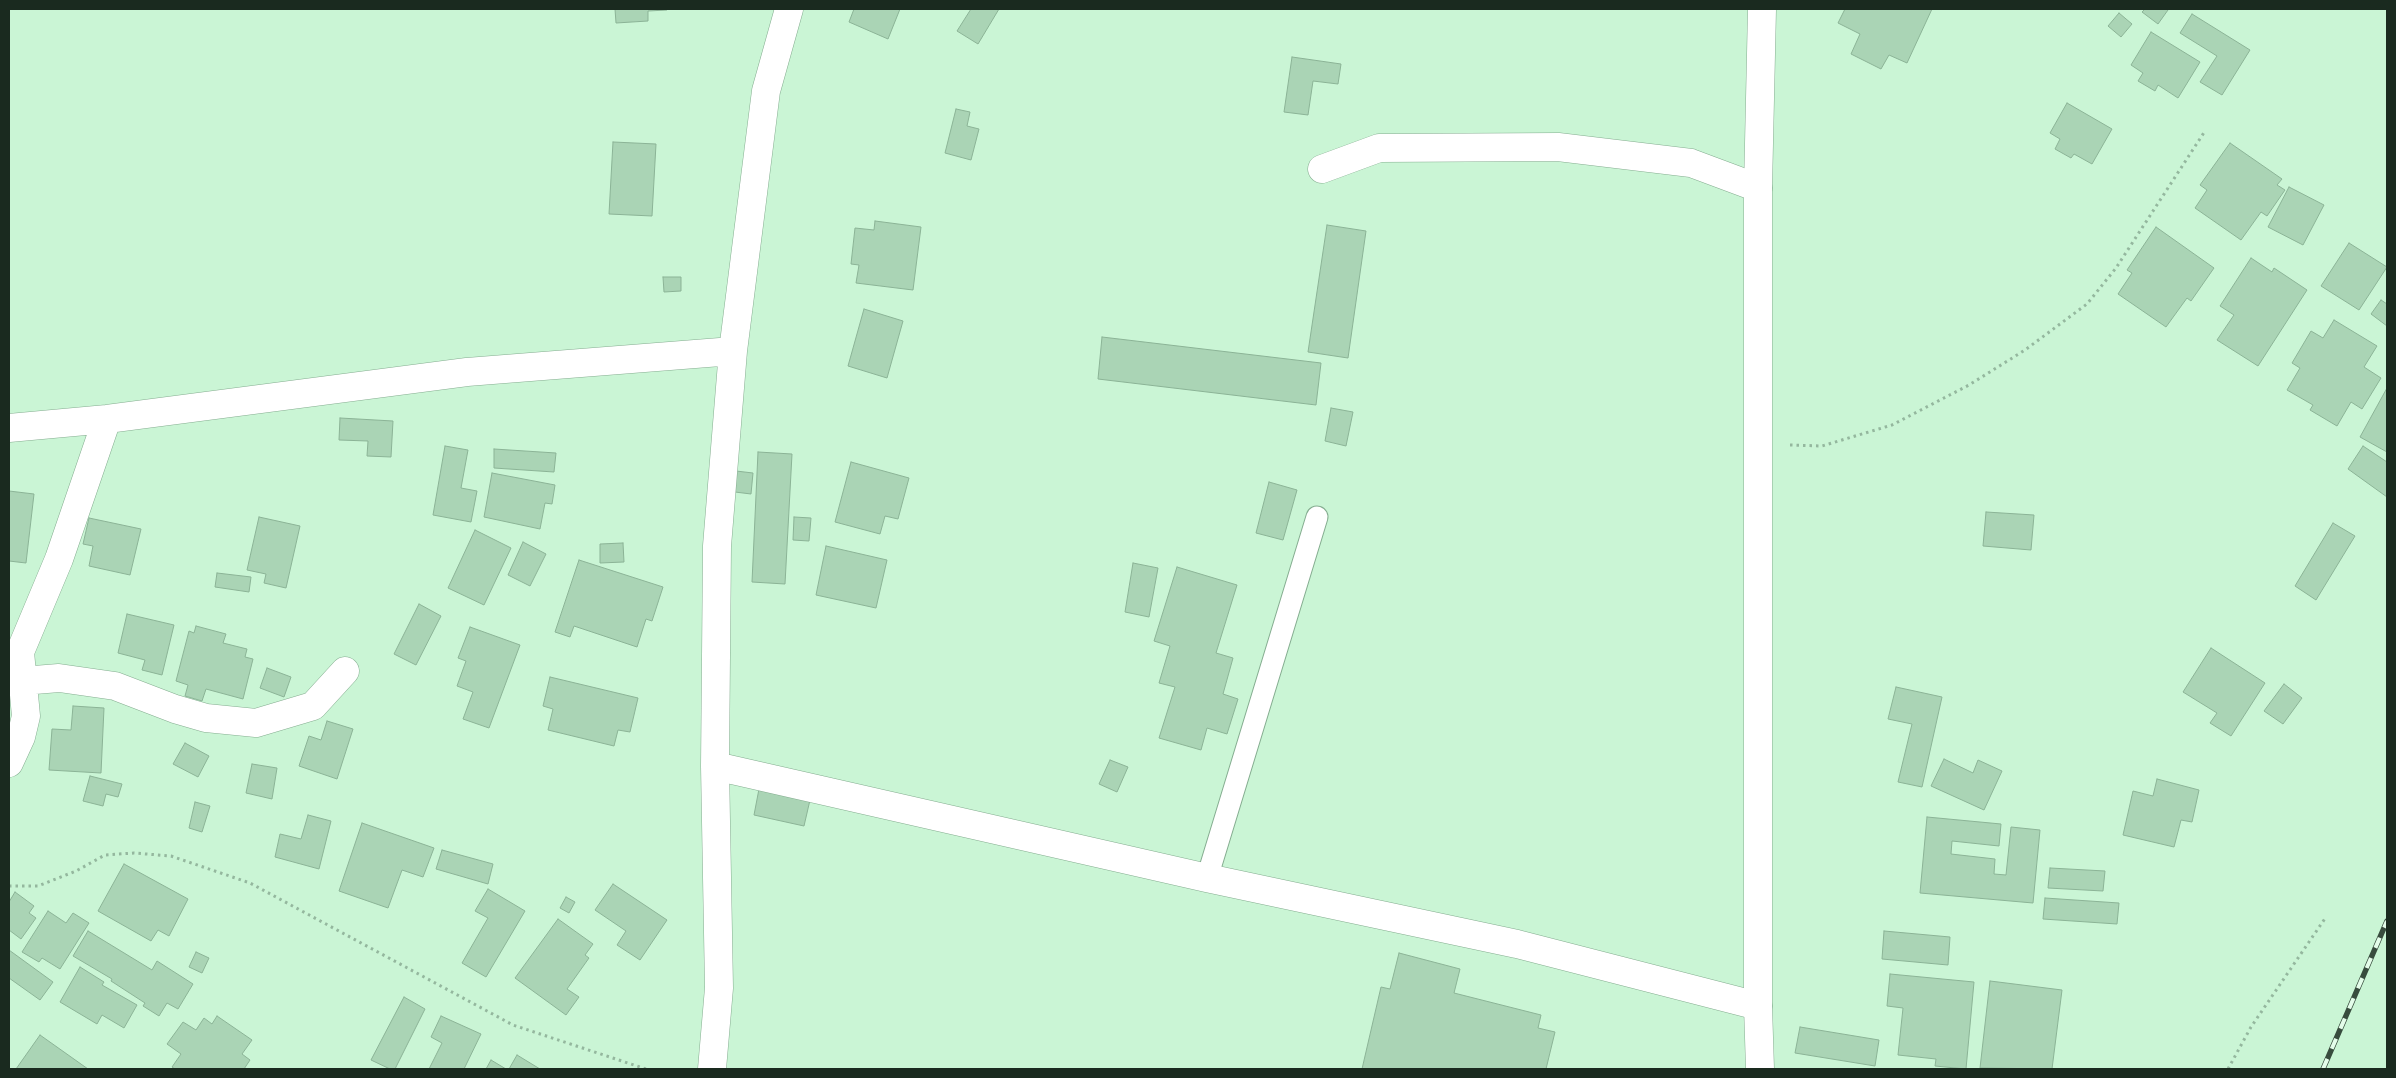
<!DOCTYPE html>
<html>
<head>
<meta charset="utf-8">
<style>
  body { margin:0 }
  #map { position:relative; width:2396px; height:1078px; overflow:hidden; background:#caf5d5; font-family:Rubik,sans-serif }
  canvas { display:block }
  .frame { position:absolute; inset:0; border:10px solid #1a2a1f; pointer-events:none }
</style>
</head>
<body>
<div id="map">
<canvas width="2396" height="1078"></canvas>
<div class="frame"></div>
</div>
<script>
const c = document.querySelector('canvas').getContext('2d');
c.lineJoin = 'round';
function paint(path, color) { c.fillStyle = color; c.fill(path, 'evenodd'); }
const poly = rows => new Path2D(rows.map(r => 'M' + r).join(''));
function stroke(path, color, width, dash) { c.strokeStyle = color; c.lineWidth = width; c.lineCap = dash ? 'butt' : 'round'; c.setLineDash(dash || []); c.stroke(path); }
const building = poly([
  [615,9,667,9,667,10,648,11,648,21,616,23,615,9],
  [854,9,900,9,888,39,849,22,854,9],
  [971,9,999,9,978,44,957,31,971,9],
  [1845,9,1932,9,1907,63,1889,55,1881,69,1851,54,1860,34,1838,23,1845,9],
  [2145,9,2167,9,2168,10,2158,24,2142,12,2145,9],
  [2119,13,2132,24,2121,37,2108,26,2119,13],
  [2192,14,2250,50,2222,95,2200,82,2217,56,2180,33,2192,14],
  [2151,32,2200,62,2178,98,2158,85,2155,91,2138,81,2143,73,2131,65,2151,32],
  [1292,57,1341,64,1338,84,1313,81,1308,115,1284,112,1292,57],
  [2067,103,2112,129,2092,164,2074,154,2071,158,2055,149,2060,139,2050,133,2067,103],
  [956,109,970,112,967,126,979,129,971,160,945,153,956,109],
  [613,142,656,144,652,216,609,214,613,142],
  [2230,143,2282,179,2277,185,2285,190,2267,216,2261,212,2241,240,2195,208,2207,190,2200,185,2230,143],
  [2289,187,2324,205,2303,245,2268,227,2289,187],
  [875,221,921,227,913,290,856,283,859,265,851,264,855,228,874,230,875,221],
  [1327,225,1366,231,1348,358,1308,352,1327,225],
  [2156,227,2214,268,2191,301,2187,298,2166,327,2118,294,2132,273,2127,270,2156,227],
  [2349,243,2387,267,2359,310,2321,286,2349,243],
  [2251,258,2272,272,2274,268,2307,290,2258,366,2217,340,2234,315,2220,306,2251,258],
  [663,277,681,277,681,291,664,292,663,277],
  [2381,300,2387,304,2387,326,2371,314,2381,300],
  [864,309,903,321,887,378,848,366,864,309],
  [2334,320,2377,346,2364,367,2381,378,2362,409,2351,402,2337,426,2310,410,2313,405,2287,390,2300,368,2292,363,2311,331,2323,338,2334,320],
  [1102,337,1321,363,1316,405,1098,379,1102,337],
  [2387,388,2387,452,2360,437,2387,388],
  [1331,408,1353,412,1346,446,1325,441,1331,408],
  [340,418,393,421,391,457,367,456,368,441,339,440,340,418],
  [445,446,468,450,461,488,477,491,471,522,433,515,445,446],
  [2363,446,2387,462,2387,497,2348,469,2363,446],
  [494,449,556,453,554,472,494,468,494,449],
  [758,452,792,454,785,584,752,582,758,452],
  [851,462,909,478,898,519,885,516,880,534,835,522,851,462],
  [736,471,753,473,751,494,735,492,736,471],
  [492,473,555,485,552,504,545,503,540,529,484,517,492,473],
  [1269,482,1297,490,1283,540,1256,533,1269,482],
  [9,491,34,494,26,563,9,561,9,491],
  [1986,512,2034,515,2031,550,1983,546,1986,512],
  [259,517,300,526,286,588,264,583,266,574,247,570,259,517],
  [794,517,811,518,809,541,793,540,794,517],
  [89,518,141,529,130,575,89,566,93,546,83,544,89,518],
  [2333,523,2355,536,2316,600,2295,586,2333,523],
  [475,530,511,548,484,605,448,588,475,530],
  [523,542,546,554,530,586,508,575,523,542],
  [623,543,624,562,600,563,600,544,623,543],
  [826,546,887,560,876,608,816,595,826,546],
  [579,560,663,587,652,621,646,619,637,647,574,626,570,637,555,632,579,560],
  [1133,563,1158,568,1149,617,1125,612,1133,563],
  [1177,567,1237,585,1216,653,1233,658,1223,694,1238,699,1227,734,1207,728,1201,750,1159,738,1175,687,1159,683,1170,646,1154,641,1177,567],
  [217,573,251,577,249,592,215,587,217,573],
  [419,604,441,616,416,665,394,654,419,604],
  [127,614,174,625,162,675,142,670,145,660,118,653,127,614],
  [196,626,226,634,223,643,247,649,245,657,253,659,243,699,206,689,202,701,185,696,188,685,176,681,189,631,194,633,196,626],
  [470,627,520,645,489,728,463,719,473,692,457,686,466,661,458,658,470,627],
  [2211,648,2265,683,2231,736,2210,723,2217,713,2183,692,2211,648],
  [267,668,291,677,284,697,260,688,267,668],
  [550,677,638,698,630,732,618,730,614,746,548,730,553,709,543,706,550,677],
  [2284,684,2302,698,2283,724,2264,711,2284,684],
  [1896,687,1942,697,1922,787,1898,782,1912,724,1888,719,1896,687],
  [73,706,104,708,101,773,49,770,52,729,71,730,73,706],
  [327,721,353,729,337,779,299,766,309,736,321,740,327,721],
  [185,743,209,756,198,777,173,764,185,743],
  [1944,759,1973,773,1978,760,2002,771,1984,810,1931,786,1944,759],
  [1110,760,1128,767,1117,792,1099,784,1110,760],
  [252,764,277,768,272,799,246,793,252,764],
  [90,776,122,784,118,797,106,794,103,806,83,801,90,776],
  [2157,779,2199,790,2192,822,2181,820,2174,847,2123,835,2133,791,2153,796,2157,779],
  [759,789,810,800,804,826,754,815,759,789],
  [195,802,210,806,202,832,189,828,195,802],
  [308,815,331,821,319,869,275,857,280,834,301,839,308,815],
  [1927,817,2001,824,1999,846,1952,841,1951,854,1995,859,1994,874,2006,875,2011,827,2040,830,2033,903,1920,893,1927,817],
  [362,823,434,848,423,877,402,870,388,908,339,891,362,823],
  [442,850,493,864,488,884,436,869,442,850],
  [124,864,188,899,169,936,158,930,151,941,98,911,124,864],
  [2050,868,2105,871,2103,891,2048,888,2050,868],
  [613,884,667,920,640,960,617,945,626,931,595,910,613,884],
  [488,889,525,911,486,977,462,963,488,918,475,911,488,889],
  [15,892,34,906,29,913,36,918,21,939,9,930,9,902,15,892],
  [566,897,575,902,569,913,560,908,566,897],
  [2045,898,2119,903,2117,924,2043,919,2045,898],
  [48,911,66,923,73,913,89,923,60,969,42,958,39,962,22,952,48,911],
  [558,919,593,944,585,955,589,958,567,989,579,997,566,1015,515,978,558,919],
  [88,931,152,970,157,961,193,984,178,1009,167,1003,159,1016,143,1006,145,1003,111,981,112,979,73,956,88,931],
  [1884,931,1950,937,1948,965,1882,959,1884,931],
  [9,950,53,982,40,1000,9,978,9,950],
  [196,952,209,958,202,973,189,967,196,952],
  [1399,953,1460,969,1454,993,1541,1015,1538,1028,1555,1032,1546,1069,1362,1069,1381,987,1390,989,1399,953],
  [80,967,104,982,102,985,137,1005,124,1028,102,1015,97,1024,60,1002,80,967],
  [1890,974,1974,982,1966,1069,1935,1066,1936,1059,1898,1055,1903,1008,1887,1006,1890,974],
  [1990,981,2062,990,2052,1069,1980,1068,1990,981],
  [404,997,425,1009,395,1069,390,1069,371,1060,404,997],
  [217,1016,252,1040,242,1054,250,1060,244,1069,175,1069,172,1067,181,1054,167,1044,183,1022,196,1030,204,1018,212,1024,217,1016],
  [441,1016,481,1034,464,1069,429,1069,442,1043,431,1037,441,1016],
  [1800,1027,1879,1040,1875,1066,1795,1053,1800,1027],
  [40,1035,88,1069,16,1069,40,1035],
  [517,1055,540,1069,509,1069,517,1055],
  [491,1060,506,1069,486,1069,491,1060]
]);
paint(building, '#aad4b5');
stroke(building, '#8bb396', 1);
const service = poly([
  [1207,878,1317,517]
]);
const minor = poly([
  [1322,169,1379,148,1558,147,1691,163,1758,188],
  [9,428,107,419,467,372,733,351],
  [22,681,59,678,115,686,175,709,206,718,256,723,313,706,345,671],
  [9,763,21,737,26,716,20,652,59,559,107,419],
  [715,766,1207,878,1517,944,1758,1006],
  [712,1069,719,988,715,766,717,546,733,351,766,91,789,9]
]);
const tertiary = poly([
  [1760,1069,1758,1006,1758,188,1762,9]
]);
stroke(service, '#85ad90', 23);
stroke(minor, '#85ad90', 29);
stroke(tertiary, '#85ad90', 29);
stroke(poly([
  [1790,445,1822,446,1892,425,1969,385,2025,350,2087,304,2116,268,2205,131],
  [9,886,38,886,76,871,105,855,134,853,171,856,250,883,513,1025,646,1069],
  [2228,1069,2251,1027,2326,917]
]), '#94b79e', 3, [2.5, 4]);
stroke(service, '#fff', 21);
stroke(minor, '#fff', 28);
stroke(tertiary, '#fff', 28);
const rail = poly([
  [2323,1069,2387,921]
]);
stroke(rail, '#384c3e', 5.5);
stroke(rail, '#e4fdea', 4, [11]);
</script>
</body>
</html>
